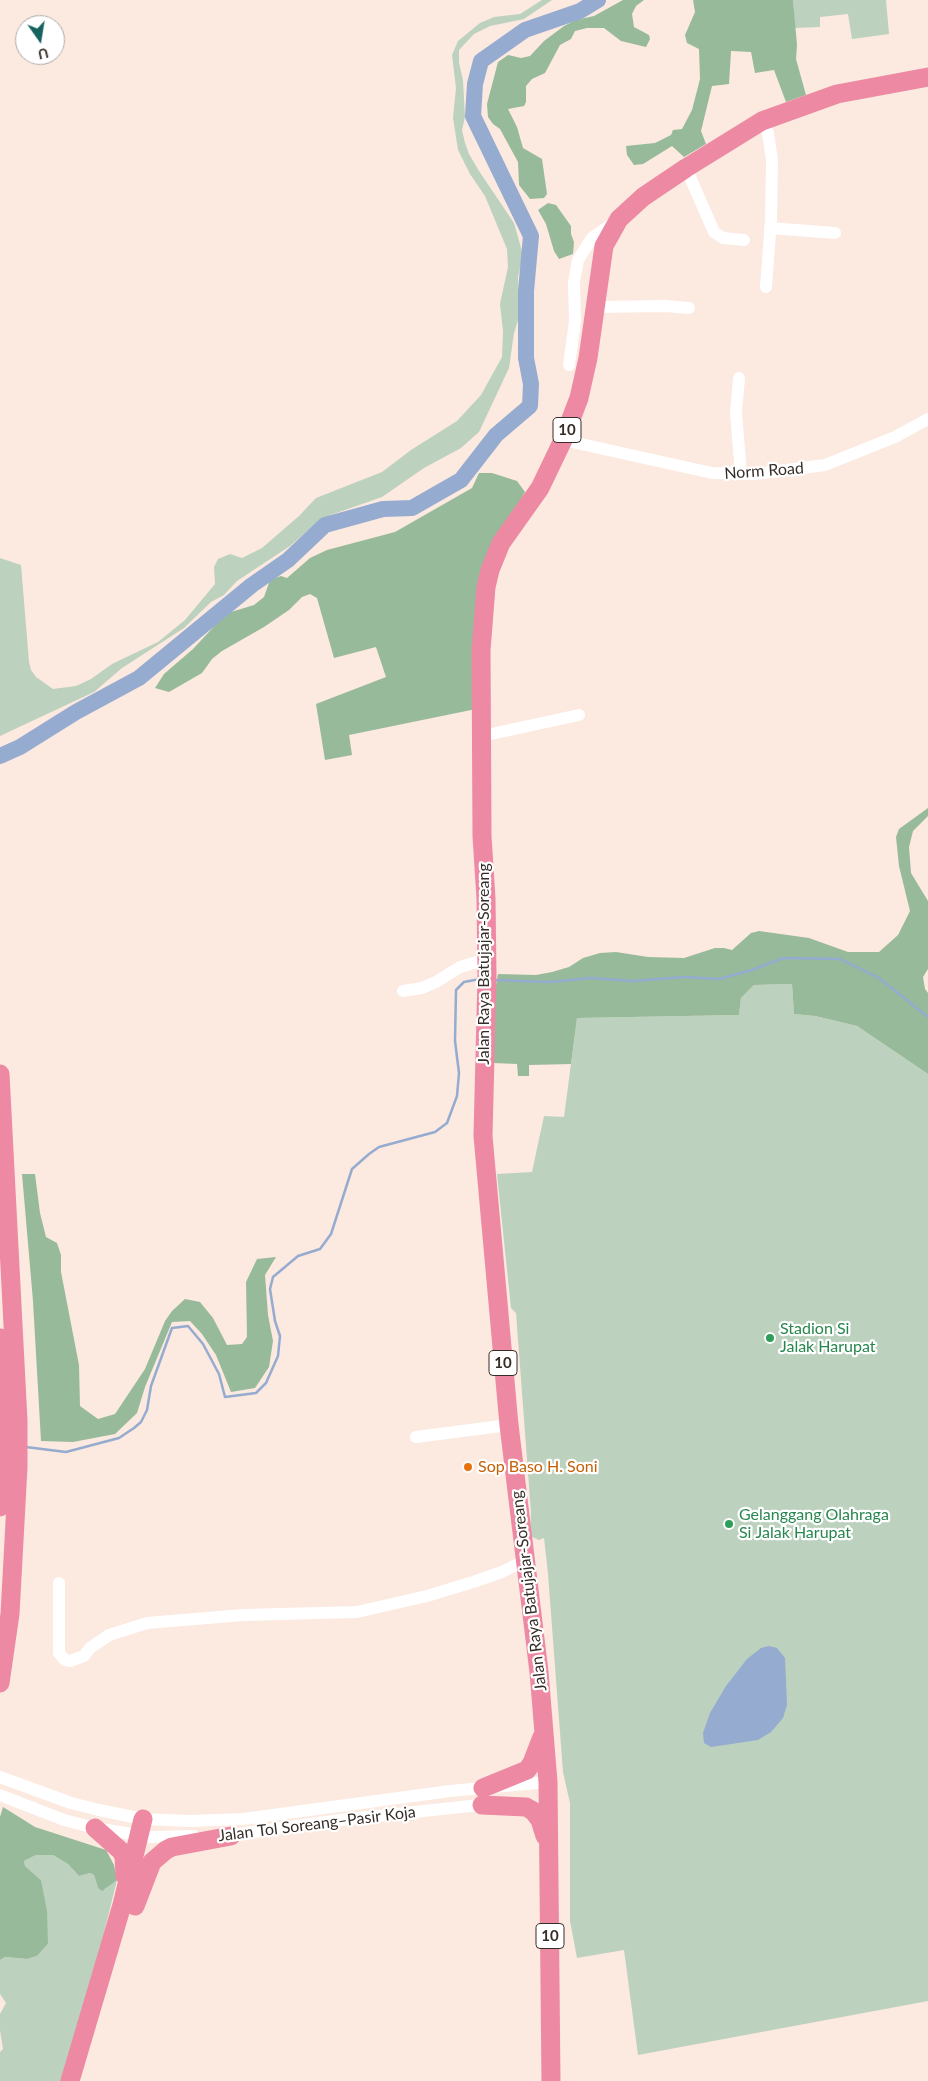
<!DOCTYPE html>
<html>
<head>
<meta charset="utf-8">
<style>
  body { margin:0 }
  #map { position:relative; width:928px; height:2081px; overflow:hidden; background:#fce9df; font-family:Lato,sans-serif }
  canvas { display:block }
  .north { position:absolute; left:15px; top:15px; width:50px; height:50px; box-sizing:border-box; background:#fff; border:1px solid #afaba9; border-radius:50%; rotate:167deg; font-size:14px; font-weight:700; line-height:20px; text-align:center; color:#362d28 }
  .north::after { content:''; display:block; margin:auto; width:18px; height:22px; background:#14635e; clip-path:polygon(50% 0,100% 100%,50% 72%,0 100%) }
</style>
</head>
<body>
<div id="map">
<canvas width="928" height="2081"></canvas>
<div class="north">U</div>
</div>
<script>
const c = document.querySelector('canvas').getContext('2d');
c.lineJoin = 'round';
function paint(path, color) { c.fillStyle = color; c.fill(path, 'evenodd'); }
const poly = rows => new Path2D(rows.map(r => 'M' + r).join(''));
function stroke(path, color, width, dash) { c.strokeStyle = color; c.lineWidth = width; c.lineCap = dash ? 'butt' : 'round'; c.setLineDash(dash || []); c.stroke(path); }
function drawText(font, color, halo, rows, align = 'center') {
  c.font = font + ' Lato,sans-serif'; c.lineWidth = 4.5; c.setLineDash([]); c.textBaseline = 'middle'; c.strokeStyle = halo; c.fillStyle = color; for (const [text, x, y, turn = 0] of rows) {
    c.save(); c.translate(x, y); c.rotate((+turn || 0) * Math.PI / 180); c.textAlign = isNaN(turn) ? turn : align; if (halo) c.strokeText(text, 0, 0); c.fillText(text, 0, 0); c.restore();
  }
}
paint(poly([
  [542,0,552,0,524,19,490,26,474,34,459,50,459,63,463,80,465,117,462,130,465,143,469,154,479,171,514,223,523,255,518,277,519,317,514,333,509,368,479,432,461,448,424,468,382,497,322,518,290,546,237,581,224,595,211,602,184,628,122,668,94,692,0,736,0,558,21,565,29,662,31,670,36,677,53,689,76,686,91,679,112,664,158,642,185,620,215,584,214,567,218,559,230,554,242,558,262,548,299,516,316,498,382,472,411,450,457,421,481,395,502,357,503,331,500,304,508,267,507,249,485,196,470,174,458,150,453,118,456,88,452,55,458,41,480,23,494,17,520,14],
  [793,0,886,0,889,34,852,39,848,14,820,17,820,27,795,28],
  [792,984,794,1014,815,1016,857,1026,928,1074,928,2001,638,2055,624,1950,577,1958,570,1921,570,1803,563,1772,548,1574,544,1538,539,1540,530,1536,531,1512,516,1313,511,1308,497,1174,532,1172,544,1116,564,1117,577,1018,739,1015,741,998,754,985],
  [36,1855,53,1855,68,1864,79,1876,90,1873,94,1875,98,1888,105,1889,110,1884,117,1880,100,1949,61,2081,0,2081,0,2052,3,2049,0,2030,0,2014,6,2003,0,1994,0,1960,5,1957,27,1959,37,1956,48,1944,41,1880,25,1866,24,1861]
]), '#bcd2be');
paint(poly([
  [623,0,644,0,636,6,632,14,634,27,649,35,650,39,646,47,621,41,604,28,587,28,575,31,571,39,560,45,545,73,532,79,526,86,526,102,524,106,508,109,517,127,523,148,542,159,547,194,544,198,530,199,519,185,518,162,500,129,493,124,488,117,487,104,498,62,508,55,521,58,530,56,544,41,564,26,576,20,594,16],
  [693,0,793,0,797,45,796,59,806,95,786,102,774,70,755,73,751,52,731,51,729,84,712,86,701,131,706,144,684,157,672,146,643,164,634,165,627,155,626,146,655,143,671,135,673,130,682,129,692,110,700,79,699,49,687,43,685,35,695,12],
  [548,203,556,205,571,226,571,234,574,242,573,254,559,259,554,251,546,224,538,210],
  [479,473,492,473,517,481,525,492,500,537,476,709,349,735,352,755,325,760,316,704,386,677,376,647,334,658,317,598,310,594,302,597,289,610,264,627,222,651,212,659,202,673,169,692,155,688,164,674,193,649,221,619,231,612,254,605,264,597,270,580,281,576,287,578,310,558,327,550,395,532,472,488],
  [928,808,928,816,913,831,909,847,911,873,928,901,928,969,923,977,925,989,928,993,928,1074,857,1026,815,1016,794,1014,792,984,754,985,741,998,739,1015,577,1018,571,1064,529,1065,529,1076,518,1076,517,1064,493,1063,494,997,498,974,536,975,552,972,569,967,583,958,600,953,616,952,648,957,684,958,715,948,724,948,732,950,751,933,759,931,809,938,848,952,879,952,898,935,910,911,899,866,896,837,899,829],
  [22,1174,35,1174,40,1213,46,1237,57,1243,61,1255,61,1272,79,1365,80,1406,98,1419,115,1414,145,1369,165,1321,172,1311,185,1299,200,1302,213,1318,227,1345,242,1344,247,1337,246,1282,257,1259,276,1257,265,1275,268,1315,273,1341,269,1367,255,1388,231,1392,216,1355,202,1334,190,1321,172,1322,145,1387,137,1413,115,1434,73,1442,41,1441,33,1301],
  [3,1807,35,1827,106,1850,114,1865,117,1880,102,1891,98,1888,94,1875,90,1873,79,1876,68,1864,53,1855,36,1855,24,1861,25,1866,41,1880,47,1911,48,1944,37,1956,27,1959,5,1957,0,1960,0,1817]
]), '#97ba9a');
paint(poly([
  [769,1646,777,1648,785,1658,787,1705,783,1718,771,1732,758,1740,711,1747,704,1743,703,1733,710,1713,726,1686,747,1659,761,1648]
]), '#95abcf');
stroke(poly([
  [493,980,551,982,590,978,633,981,684,977,719,979,752,970,783,958,840,959,879,978,928,1017],
  [26,1447,66,1452,119,1438,134,1428,141,1422,147,1410,151,1386,172,1328,188,1326,203,1344,219,1374,225,1397,256,1393,266,1383,278,1356,280,1336,275,1321,270,1289,273,1277,298,1256,320,1249,331,1234,352,1169,369,1154,379,1147,435,1132,447,1123,457,1096,459,1073,455,1041,456,990,464,982,480,979]
]), '#95abcf', 2.5);
stroke(poly([
  [0,756,20,747,76,712,139,678,252,585,288,560,325,525,383,509,412,508,461,480,496,435,530,406,531,384,526,358,526,291,531,236,473,116,475,84,481,61,525,30,580,11,598,0]
]), '#95abcf', 16);
stroke(poly([
  [762,121,768,133,772,160,771,220,766,287],
  [686,168,714,232,723,238,744,240],
  [770,228,835,233],
  [595,307,665,306,689,308],
  [569,365,575,321,574,282,578,260,592,238,615,222],
  [739,378,736,413,741,474],
  [563,440,712,473,755,474,825,465,895,437,928,419],
  [482,736,579,715],
  [403,991,422,988,436,982,460,967,487,959],
  [416,1437,509,1425],
  [59,1583,59,1653,65,1660,70,1661,84,1656,90,1648,109,1635,147,1623,243,1615,357,1612,427,1596,473,1582,502,1572,526,1560],
  [0,1777,71,1803,99,1810,143,1819,190,1821,243,1819,450,1791,548,1782],
  [0,1795,64,1820,95,1828,151,1837,194,1836],
  [224,1836,340,1820,489,1804]
]), '#fff', 12);
stroke(poly([
  [0,1074,18,1421,18,1467,10,1614,0,1683],
  [0,1507,4,1420,1,1338],
  [483,1788,527,1770,532,1763,542,1737],
  [482,1805,526,1807,533,1811,540,1820,545,1836],
  [95,1828,121,1851,124,1856,125,1876],
  [135,1906,152,1862,166,1850,172,1847,231,1836],
  [70,2081,122,1905,143,1819],
  [551,2081,548,1782,539,1672,509,1425,483,1136,487,975,486,899,482,836,481,650,486,587,490,570,501,543,540,488,563,440,579,398,588,358,604,246,619,219,643,197,686,168,762,121,837,94,928,77]
]), '#ed89a3', 19);
for (const [x, y, r, color] of [
  [770,1338,5,"#2e9e5b"],
  [468,1467,5,"#e8710a"],
  [729,1524,5,"#2e9e5b"]
]) { const dot = new Path2D(); dot.arc(x, y, r, 0, 2 * Math.PI); c.fillStyle = color; c.fill(dot); stroke(dot, '#fff', 2); }
for (const [x, y, w] of [
  [567,430,28],
  [503,1363,28],
  [550,1936,28]
]) { const box = new Path2D(); box.roundRect(x - w / 2, y - 12.5, w, 25, 4); c.fillStyle = '#fff'; c.fill(box); stroke(box, '#362d28', 1); }
drawText('bold 15px', '#362d28', null, [
  ["10",567,430],
  ["10",503,1363],
  ["10",550,1936]
]);
drawText('16px', '#362d28', '#fff', [
  ["Norm Road",764,471,-4],
  ["Jalan Raya Batujajar-Soreang",484,964,-90],
  ["Jalan Raya Batujajar-Soreang",529,1591,-97],
  ["Jalan Tol Soreang–Pasir Koja",317,1824,-7]
]);
drawText('16px', '#27864d', '#fff', [
  ["Stadion Si",780,1329],
  ["Jalak Harupat",780,1347],
  ["Gelanggang Olahraga",739,1515],
  ["Si Jalak Harupat",739,1533]
], 'left');
drawText('16px', '#c56008', '#fff', [
  ["Sop Baso H. Soni",478,1467]
], 'left');
</script>
</body>
</html>
